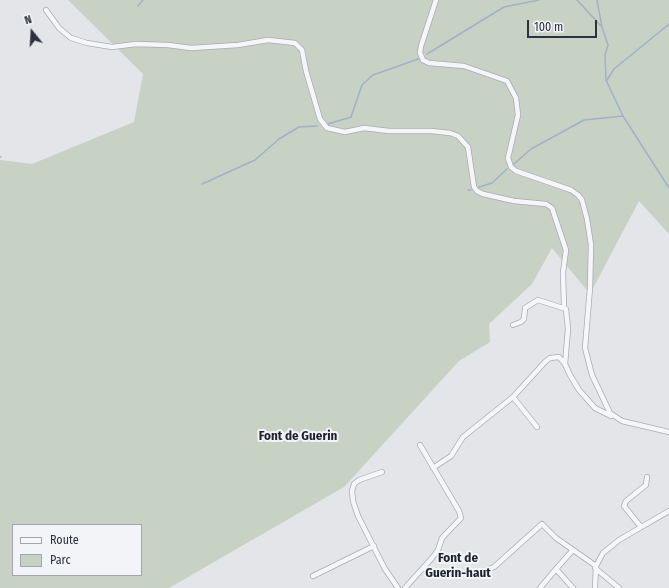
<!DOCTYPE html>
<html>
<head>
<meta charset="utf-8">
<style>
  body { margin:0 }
  #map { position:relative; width:669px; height:588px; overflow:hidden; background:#e3e5e9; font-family:"Fira Sans Condensed",sans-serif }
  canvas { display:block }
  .legend { position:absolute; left:12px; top:524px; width:130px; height:52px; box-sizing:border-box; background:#f2f4f7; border:1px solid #a3a6ad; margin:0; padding:5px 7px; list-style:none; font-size:12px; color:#2c323f }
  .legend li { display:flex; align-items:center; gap:8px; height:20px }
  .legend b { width:20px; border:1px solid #a3a6ad }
  .north { position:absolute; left:12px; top:12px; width:40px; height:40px; -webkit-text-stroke:3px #f2f4f7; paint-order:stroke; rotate:342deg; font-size:11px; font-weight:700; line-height:16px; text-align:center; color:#2c323f }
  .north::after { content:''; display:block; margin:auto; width:14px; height:18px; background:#2c323f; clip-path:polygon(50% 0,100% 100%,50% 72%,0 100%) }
  .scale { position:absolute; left:527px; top:20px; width:70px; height:18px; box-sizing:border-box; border:2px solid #2c323f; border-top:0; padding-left:5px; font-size:12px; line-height:14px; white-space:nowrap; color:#2c323f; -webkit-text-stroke:3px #f2f4f7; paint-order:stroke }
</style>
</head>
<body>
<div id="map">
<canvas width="669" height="588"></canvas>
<ul class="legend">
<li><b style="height:5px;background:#f5f6f8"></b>Route</li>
<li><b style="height:11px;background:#c7d2c5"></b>Parc</li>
</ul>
<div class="north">N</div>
<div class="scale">100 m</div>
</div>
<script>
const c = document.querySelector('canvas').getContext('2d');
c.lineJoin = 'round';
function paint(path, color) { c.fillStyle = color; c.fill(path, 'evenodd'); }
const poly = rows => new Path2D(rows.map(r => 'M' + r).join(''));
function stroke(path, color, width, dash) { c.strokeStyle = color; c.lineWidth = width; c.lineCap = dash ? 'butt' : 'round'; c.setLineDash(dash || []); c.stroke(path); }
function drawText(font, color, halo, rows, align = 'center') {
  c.font = font + ' "Fira Sans Condensed",sans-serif'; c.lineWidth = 4; c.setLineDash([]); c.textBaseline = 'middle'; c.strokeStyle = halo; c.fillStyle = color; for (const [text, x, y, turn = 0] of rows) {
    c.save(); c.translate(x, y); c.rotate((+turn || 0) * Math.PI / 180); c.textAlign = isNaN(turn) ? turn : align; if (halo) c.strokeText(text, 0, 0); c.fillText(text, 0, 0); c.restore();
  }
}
paint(poly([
  [68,0,669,0,669,234,639,201,590,294,552,248,532,284,489,324,490,342,459,361,344,487,169,588,0,588,0,160,32,164,134,122,143,74],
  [13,525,141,525,141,575,13,575]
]), '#c7d2c5');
stroke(poly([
  [577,0,601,26],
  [597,0,602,27,608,45,605,55,606,80,623,116,669,188],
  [138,6,143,0],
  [427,54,504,7,539,0],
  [607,80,614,69,669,24],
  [328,124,351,117,362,85,373,75,421,58],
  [0,157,1,157],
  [514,164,531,149,584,120,623,116],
  [202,184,255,160,279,139,299,127,317,126],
  [479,187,492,183,507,169],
  [468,190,471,190]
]), '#a2b1c5', 1.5);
const minor = poly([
  [436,0,421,46,420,53,423,60,429,63,464,66,507,81,516,98,518,115,508,158,511,167,516,171,571,190,578,195,582,200,587,219,591,245,590,288,585,348,592,375,610,413,622,421,669,432],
  [46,10,59,28,71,38,87,43,112,47,136,44,168,45,191,48,238,45,268,40,295,43,302,50,306,71,320,119,327,128,345,132,364,128,389,131,431,131,450,133,458,136,468,147,474,187,477,191,483,194,514,201,546,204,552,208,566,250,563,273,564,307],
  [513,325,521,322,524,319,525,308,538,300,566,309,568,329,565,364,570,375,579,390,595,408,611,416],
  [513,397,537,427],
  [433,468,451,456,463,437,513,397,545,362,550,358,559,357,565,364],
  [382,472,359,480,354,484,352,491,353,501,358,516,385,569,398,588],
  [641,527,624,506,626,501,646,485,647,477],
  [572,551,556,569,573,588],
  [595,568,619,588],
  [480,573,494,567,542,524,556,538,596,566],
  [313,576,374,546],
  [405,588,432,558,438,550,442,538,461,518,459,511,420,445],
  [540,588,556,569],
  [595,588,596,566,603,553,619,540,669,511]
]);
stroke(minor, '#a8acb3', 6);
stroke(minor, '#f5f6f8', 4.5);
drawText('bold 13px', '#1e2330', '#f2f4f7', [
  ["Font de Guerin",298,436],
  ["Font de",458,558],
  ["Guerin-haut",458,573]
]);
</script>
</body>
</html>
